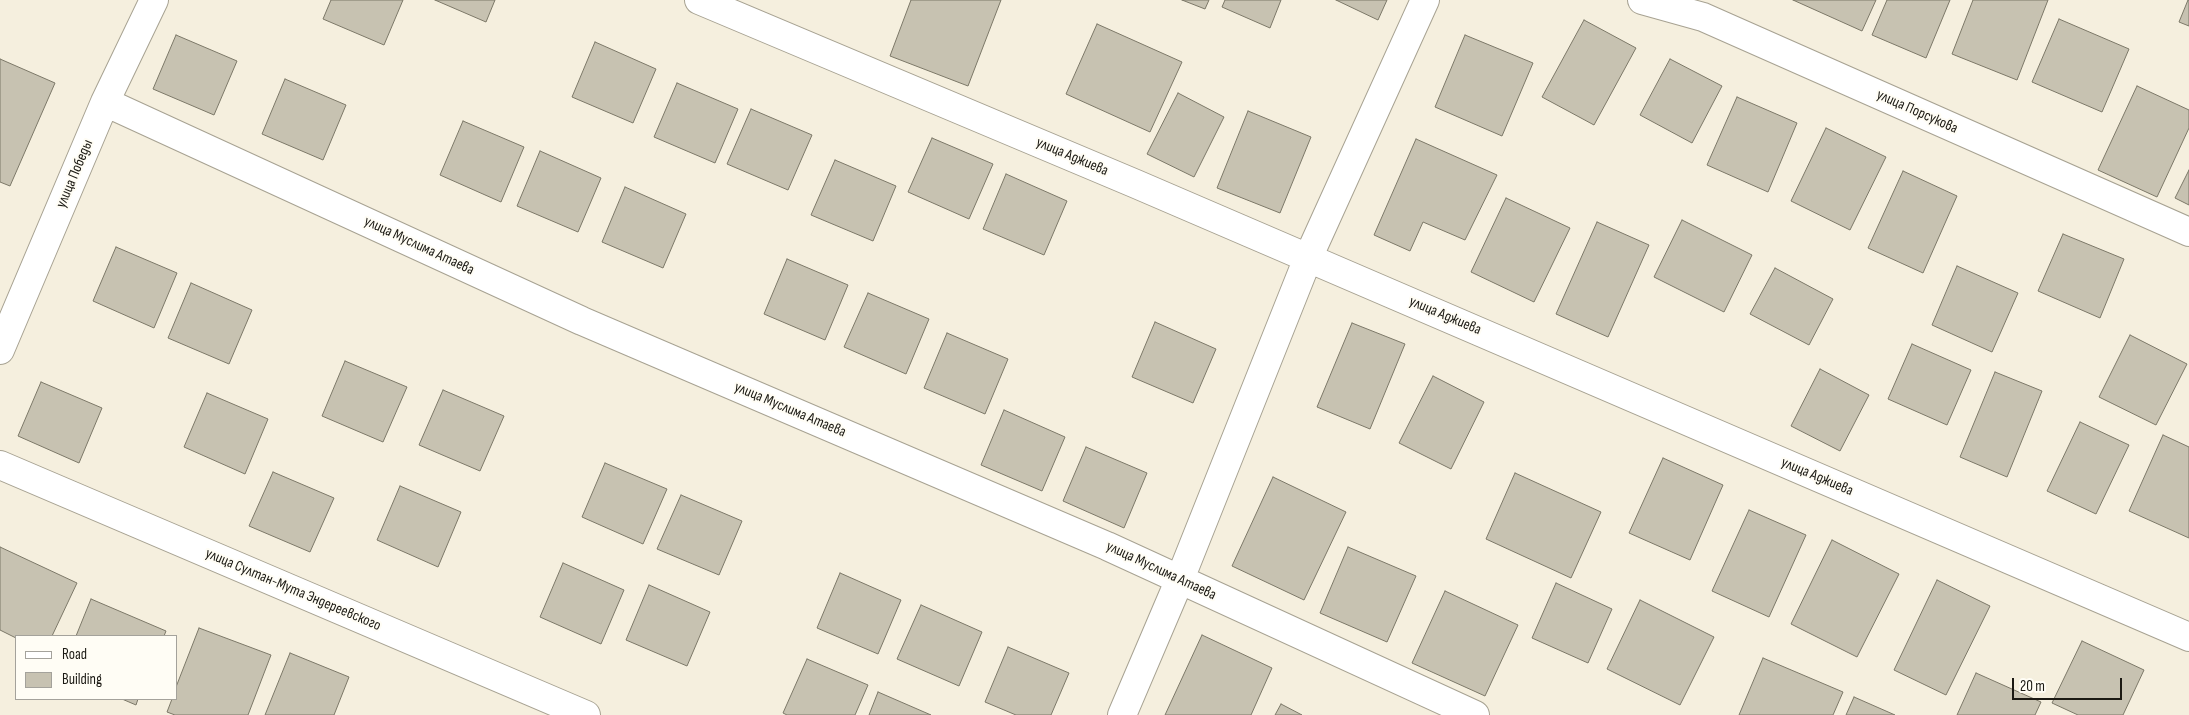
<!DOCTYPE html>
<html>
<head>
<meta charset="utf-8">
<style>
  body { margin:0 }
  #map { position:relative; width:2189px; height:715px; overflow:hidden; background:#f5efde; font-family:"Sofia Sans Condensed",sans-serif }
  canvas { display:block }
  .legend { position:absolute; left:15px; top:635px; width:162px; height:65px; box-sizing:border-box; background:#fffdf5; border:1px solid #a4a29b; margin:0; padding:6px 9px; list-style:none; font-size:15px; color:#1b1913 }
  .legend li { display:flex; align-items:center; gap:10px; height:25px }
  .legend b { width:25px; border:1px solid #a4a29b }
  .scale { position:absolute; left:2012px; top:678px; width:110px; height:22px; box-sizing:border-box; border:2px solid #1b1913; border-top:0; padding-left:6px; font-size:15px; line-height:18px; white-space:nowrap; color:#1b1913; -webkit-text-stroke:4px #fffdf5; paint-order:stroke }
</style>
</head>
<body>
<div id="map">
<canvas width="2189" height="715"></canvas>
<ul class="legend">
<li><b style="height:6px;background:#fff"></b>Road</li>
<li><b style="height:14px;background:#c7c2b1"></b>Building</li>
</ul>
<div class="scale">20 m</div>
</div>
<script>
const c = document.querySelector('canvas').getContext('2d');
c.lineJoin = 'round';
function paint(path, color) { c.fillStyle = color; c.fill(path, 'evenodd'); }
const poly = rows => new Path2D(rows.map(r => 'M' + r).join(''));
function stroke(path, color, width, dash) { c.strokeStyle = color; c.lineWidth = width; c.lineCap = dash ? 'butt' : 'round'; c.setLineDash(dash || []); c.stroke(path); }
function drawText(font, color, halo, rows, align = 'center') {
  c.font = font + ' "Sofia Sans Condensed",sans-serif'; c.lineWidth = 4; c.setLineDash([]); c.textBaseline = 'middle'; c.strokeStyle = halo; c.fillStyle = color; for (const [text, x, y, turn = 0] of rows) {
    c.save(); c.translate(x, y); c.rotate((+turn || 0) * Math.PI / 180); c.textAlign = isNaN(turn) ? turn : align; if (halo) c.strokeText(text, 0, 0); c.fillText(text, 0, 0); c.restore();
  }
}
const building = poly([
  [331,0,403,0,384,45,323,19,331,0],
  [435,0,495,0,486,22,435,0],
  [911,0,1001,0,968,86,890,56,911,0],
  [1182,0,1209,0,1205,9,1182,0],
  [1225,0,1281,0,1270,28,1222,7,1225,0],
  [1336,0,1387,0,1378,20,1336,0],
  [1793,0,1876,0,1862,31,1793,0],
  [1887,0,1950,0,1926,58,1872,35,1887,0],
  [1973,0,2048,0,2017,80,1952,54,1973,0],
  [2188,0,2189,0,2189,26,2179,22,2188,0],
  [2059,19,2129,49,2102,112,2032,82,2059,19],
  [1584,20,1636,48,1594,125,1542,97,1584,20],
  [1097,24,1182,62,1150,132,1066,94,1097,24],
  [176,35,237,61,214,115,153,89,176,35],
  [1465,35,1533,63,1502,136,1435,107,1465,35],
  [595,42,656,69,633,123,572,97,595,42],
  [0,59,55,83,10,186,0,182,0,59],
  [1670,59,1722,86,1692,143,1640,115,1670,59],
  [285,79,346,105,323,160,262,134,285,79],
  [677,83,738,109,715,163,654,137,677,83],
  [2137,86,2189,110,2189,128,2157,197,2098,170,2137,86],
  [1178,93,1224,117,1194,177,1147,154,1178,93],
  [1737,97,1797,123,1768,192,1707,165,1737,97],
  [751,109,812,135,788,190,727,164,751,109],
  [1248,111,1311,137,1280,213,1217,188,1248,111],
  [463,121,524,147,501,202,440,175,463,121],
  [1826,128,1886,157,1850,230,1791,201,1826,128],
  [932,138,993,164,969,219,908,192,932,138],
  [1416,139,1497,175,1465,240,1423,222,1410,251,1374,235,1416,139],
  [540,151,601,178,578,232,517,206,540,151],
  [835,160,896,186,873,241,811,215,835,160],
  [2189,170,2189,205,2175,198,2189,170],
  [1903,171,1957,196,1923,273,1868,248,1903,171],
  [1006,174,1067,201,1044,255,983,229,1006,174],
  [625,187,686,214,663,268,602,242,625,187],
  [1506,198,1570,228,1534,302,1471,272,1506,198],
  [1682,220,1752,255,1724,312,1654,277,1682,220],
  [1597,222,1649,245,1608,337,1556,314,1597,222],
  [2063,234,2124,259,2100,318,2038,291,2063,234],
  [116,247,177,273,154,328,93,301,116,247],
  [787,259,848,285,825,340,764,314,787,259],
  [1957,266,2018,293,1992,352,1932,325,1957,266],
  [1775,268,1833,299,1809,345,1750,314,1775,268],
  [191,283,252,310,229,364,168,338,191,283],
  [868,293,929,319,906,374,844,347,868,293],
  [1155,322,1216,349,1193,403,1132,377,1155,322],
  [1352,323,1405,344,1370,429,1317,407,1352,323],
  [947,333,1008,359,985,414,924,388,947,333],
  [2130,335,2187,364,2156,425,2099,397,2130,335],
  [1912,344,1971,370,1947,425,1888,399,1912,344],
  [345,361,407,387,383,442,322,416,345,361],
  [1820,369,1869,395,1840,451,1791,426,1820,369],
  [1995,372,2042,391,2007,477,1960,457,1995,372],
  [1433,376,1484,402,1451,469,1399,443,1433,376],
  [41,382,102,408,79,463,18,436,41,382],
  [443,390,504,416,480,471,419,445,443,390],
  [207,393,268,419,245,474,184,447,207,393],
  [1004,410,1065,437,1042,491,981,465,1004,410],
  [2080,422,2129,445,2096,514,2047,491,2080,422],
  [2163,435,2189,447,2189,538,2129,511,2163,435],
  [1086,447,1147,473,1124,528,1063,501,1086,447],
  [1663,458,1723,485,1690,560,1629,533,1663,458],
  [605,463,667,489,643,544,582,517,605,463],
  [273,472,334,498,310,552,249,526,273,472],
  [1515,473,1601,512,1571,578,1486,539,1515,473],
  [1273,477,1346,512,1304,600,1232,566,1273,477],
  [400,486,461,512,438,567,377,540,400,486],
  [681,495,742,521,719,575,657,549,681,495],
  [1749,510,1806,535,1769,617,1712,591,1749,510],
  [1832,540,1899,574,1857,657,1791,624,1832,540],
  [0,547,77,583,52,636,16,636,16,638,0,630,0,547],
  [1348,547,1416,576,1387,642,1320,613,1348,547],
  [563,563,624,590,601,644,540,617,563,563],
  [840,573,901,600,878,654,817,628,840,573],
  [1937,580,1990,606,1946,695,1894,670,1937,580],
  [1556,583,1612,609,1588,663,1532,638,1556,583],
  [649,585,710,612,687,666,626,640,649,585],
  [1445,591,1518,625,1485,696,1412,663,1445,591],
  [91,599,166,631,164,636,76,636,91,599],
  [1640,600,1714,637,1680,705,1607,669,1640,600],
  [921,605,982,632,959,686,897,659,921,605],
  [199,628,271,655,248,715,175,715,167,712,172,699,176,699,176,687,199,628],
  [1202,635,1272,668,1251,715,1165,715,1202,635],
  [2082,641,2144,670,2123,715,2078,715,2052,703,2082,641],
  [1008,647,1069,673,1051,715,1016,715,985,702,1008,647],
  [290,653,349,677,334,715,265,715,290,653],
  [1763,658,1843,692,1833,715,1739,715,1763,658],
  [807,659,868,685,855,715,787,715,783,713,807,659],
  [1976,673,2041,702,2035,715,1957,715,1976,673],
  [878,692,931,715,869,715,878,692],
  [1854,697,1895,715,1846,715,1854,697],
  [122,699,138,699,136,705,122,699],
  [1281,704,1302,715,1275,715,1281,704]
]);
paint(building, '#c7c2b1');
stroke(building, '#7c7868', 1);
const minor = poly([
  [699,0,1136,184,2189,637],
  [1642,0,1703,17,2189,232],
  [105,102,582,321,1107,546,1475,715],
  [0,350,105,102,154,0],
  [0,465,586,715],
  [1122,715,1180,579,1308,258,1425,0]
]);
stroke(minor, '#a7a292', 30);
stroke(minor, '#fff', 28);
drawText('15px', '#1b1913', '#fffdf5', [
  ["улица Порсукова",1917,112,24],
  ["улица Аджиева",1072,157,23],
  ["улица Победы",75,174,-67],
  ["улица Муслима Атаева",419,246,25],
  ["улица Аджиева",1445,316,23],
  ["улица Муслима Атаева",790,410,23],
  ["улица Аджиева",1817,477,23],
  ["улица Муслима Атаева",1161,571,25],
  ["улица Султан-Мута Эндереевского",293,590,23]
]);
</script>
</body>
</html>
